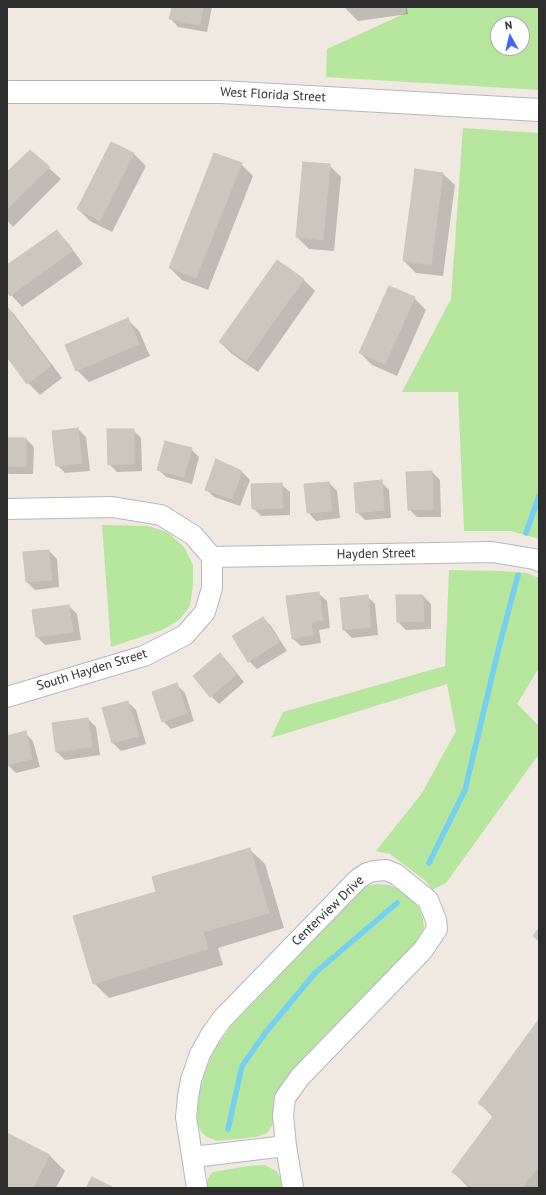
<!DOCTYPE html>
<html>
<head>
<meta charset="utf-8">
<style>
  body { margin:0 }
  #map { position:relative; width:546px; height:1195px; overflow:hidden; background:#efe9e1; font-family:"PT Sans",sans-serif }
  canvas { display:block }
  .frame { position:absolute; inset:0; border:8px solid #2e2e2e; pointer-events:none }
  .north { position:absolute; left:490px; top:16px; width:40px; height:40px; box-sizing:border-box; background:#fff; border:1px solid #ababab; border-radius:50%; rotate:352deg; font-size:11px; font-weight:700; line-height:16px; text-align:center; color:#2e2e2e }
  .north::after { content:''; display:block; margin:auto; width:14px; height:18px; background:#4264fb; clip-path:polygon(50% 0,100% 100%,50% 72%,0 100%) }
</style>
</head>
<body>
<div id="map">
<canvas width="546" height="1195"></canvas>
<div class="frame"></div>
<div class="north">N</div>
</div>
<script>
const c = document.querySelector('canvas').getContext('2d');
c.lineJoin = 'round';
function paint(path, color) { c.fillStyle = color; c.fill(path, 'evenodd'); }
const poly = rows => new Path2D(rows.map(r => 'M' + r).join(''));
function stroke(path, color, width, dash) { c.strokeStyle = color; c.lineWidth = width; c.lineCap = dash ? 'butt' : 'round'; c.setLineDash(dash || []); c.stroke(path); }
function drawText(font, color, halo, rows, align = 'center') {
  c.font = font + ' "PT Sans",sans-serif'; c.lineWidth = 4; c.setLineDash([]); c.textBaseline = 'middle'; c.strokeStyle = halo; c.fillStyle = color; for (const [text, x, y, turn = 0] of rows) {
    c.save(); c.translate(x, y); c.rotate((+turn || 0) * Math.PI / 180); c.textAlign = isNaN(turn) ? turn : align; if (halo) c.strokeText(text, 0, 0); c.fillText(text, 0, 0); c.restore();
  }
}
paint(poly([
  [406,7,539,7,539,90,326,77,327,49,406,13],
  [498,24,522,24,522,48,498,48],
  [463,128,539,133,539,539,511,531,464,531,458,392,402,392,451,299],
  [102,525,148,526,167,532,184,547,193,565,193,585,190,606,179,620,162,630,111,647],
  [449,570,501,571,527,573,539,578,539,668,517,704,537,724,539,725,539,754,446,883,432,890,427,882,390,854,376,851,422,793,456,731,447,684,271,738,283,712,445,666],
  [376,884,389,885,400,890,419,907,423,919,424,928,420,939,412,950,286,1078,278,1092,275,1117,272,1126,267,1133,256,1137,217,1141,207,1137,201,1132,197,1122,199,1095,205,1072,215,1048,232,1025,356,896,367,886],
  [265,1165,276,1171,282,1180,283,1188,206,1188,208,1178,213,1172,248,1166]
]), '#b6e59e');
paint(poly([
  [173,7,212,7,207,32,178,27,170,18],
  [346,7,407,7,408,14,358,21,346,9],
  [111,143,134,154,146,166,112,232,90,221,78,209],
  [241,164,253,176,208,290,182,280,170,268],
  [329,165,341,177,334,251,309,249,297,237],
  [49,168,61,179,13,227,7,220,7,173],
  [443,174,455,185,443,276,416,273,404,261],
  [57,231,68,243,83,264,22,307,7,290,7,267],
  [303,279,315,291,258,372,232,354,220,342],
  [414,298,426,310,397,376,372,365,360,353],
  [7,307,14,314,62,378,40,395,28,383,7,356],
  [127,319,139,331,150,356,89,382,77,370],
  [78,429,86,437,90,471,65,473,57,465],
  [133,430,141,438,142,471,117,472,109,464],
  [7,439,26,439,34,447,33,474,9,474,7,472],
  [191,449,199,457,192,484,166,477,158,469],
  [242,472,250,480,240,506,214,497,206,489],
  [432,472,440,480,441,517,417,517,409,509],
  [381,482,389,490,391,518,365,520,357,512],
  [329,483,337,491,340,518,316,521,308,512,305,485],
  [281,484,290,492,290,515,261,516,253,508],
  [49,551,57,559,59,587,35,590,27,582],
  [318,593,327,601,330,628,319,630,321,643,301,646,292,638],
  [367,596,375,604,378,635,352,638,344,630,341,599],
  [423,596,431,604,431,629,406,630,398,622],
  [69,606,77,614,81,640,45,645,37,637],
  [263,618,271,626,287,651,257,669,249,661],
  [228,662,244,682,219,704,211,696],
  [177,685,185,693,194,721,171,729,163,721],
  [128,702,136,710,146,744,121,751,113,743,103,709],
  [88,719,96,727,100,755,65,760,57,752,53,724],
  [25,733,33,741,40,767,16,773,8,765,7,762,7,737],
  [249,849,265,864,284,928,218,948,223,965,109,998,94,983,158,893],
  [539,1021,539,1188,469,1188,453,1172,493,1117,479,1103],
  [7,1135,50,1156,65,1171,56,1188,7,1188]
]), '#0003');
stroke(poly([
  [526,533,539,496],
  [429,863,465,790,499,647,518,575],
  [228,1129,242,1066,266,1032,315,973,397,903]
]), '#75cff0', 5.5);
const building = poly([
  [172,7,203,7,200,25,169,19,172,7],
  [111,142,134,153,100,221,77,209,111,142],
  [30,150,50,167,7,209,7,172,30,150],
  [214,153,242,163,196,278,169,268,214,153],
  [303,162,330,164,323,240,296,237,303,162],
  [415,169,443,173,431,265,403,261,415,169],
  [57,230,72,251,10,296,7,292,7,265,57,230],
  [277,260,304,279,246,361,219,342,277,260],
  [389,286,415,297,385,364,359,353,389,286],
  [7,307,51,366,27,384,7,357,7,307],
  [128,318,139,344,76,371,65,345,128,318],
  [78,428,82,463,56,466,52,431,78,428],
  [107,429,134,429,134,464,108,465,107,429],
  [7,438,26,438,26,467,7,466,7,438],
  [165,441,192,448,184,477,157,470,165,441],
  [216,459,242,471,232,499,205,490,216,459],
  [432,471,433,509,408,510,406,472,432,471],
  [382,480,384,510,356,513,354,483,382,480],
  [329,482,332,511,307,513,304,484,329,482],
  [282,483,283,508,252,509,251,484,282,483],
  [49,550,52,580,26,582,23,552,49,550],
  [319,592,323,620,311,622,313,635,292,639,286,596,319,592],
  [368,595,371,627,343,630,340,598,368,595],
  [396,595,423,595,424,621,397,622,396,595],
  [69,605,73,632,36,637,32,610,69,605],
  [263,617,279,642,248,662,232,636,263,617],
  [220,653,237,674,210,697,193,676,220,653],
  [177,683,187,713,162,722,152,692,177,683],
  [128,701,139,736,112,743,102,708,128,701],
  [88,718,92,747,56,752,52,723,88,718],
  [26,731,32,759,7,765,7,736,26,731],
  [250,848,269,913,203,932,208,949,93,984,73,916,156,892,152,877,250,848],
  [539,928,539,941,533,936,539,928],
  [539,1019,539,1166,522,1188,473,1188,452,1172,494,1115,478,1103,539,1019],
  [7,1133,50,1155,33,1188,7,1188,7,1133],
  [92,1177,114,1188,86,1188,92,1177]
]);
paint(building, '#cbc7bf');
stroke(building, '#cbc5ba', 1);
const street = poly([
  [7,509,112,507,161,515,193,535,212,557],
  [212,557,492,552,534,559,539,561],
  [7,697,144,656,185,635,205,612,212,588,212,557],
  [193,1157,286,1146],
  [197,1188,186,1117,188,1097,191,1080,200,1054,212,1033,223,1018,358,879,367,873,374,871,386,870,396,874,428,900,436,920,437,929,423,950,300,1077,285,1098,283,1115,286,1146,293,1188]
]);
const secondary = poly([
  [7,92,221,92,539,110]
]);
stroke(street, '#b4b7c1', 22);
stroke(secondary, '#b4b7c1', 24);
stroke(street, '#fff', 20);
stroke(secondary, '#fff', 22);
drawText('13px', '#2e2e2e', '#fff', [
  ["West Florida Street",273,95,3],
  ["Hayden Street",376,554,-1],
  ["South Hayden Street",92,670,-17],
  ["Centerview Drive",328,911,-44]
]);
</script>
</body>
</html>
